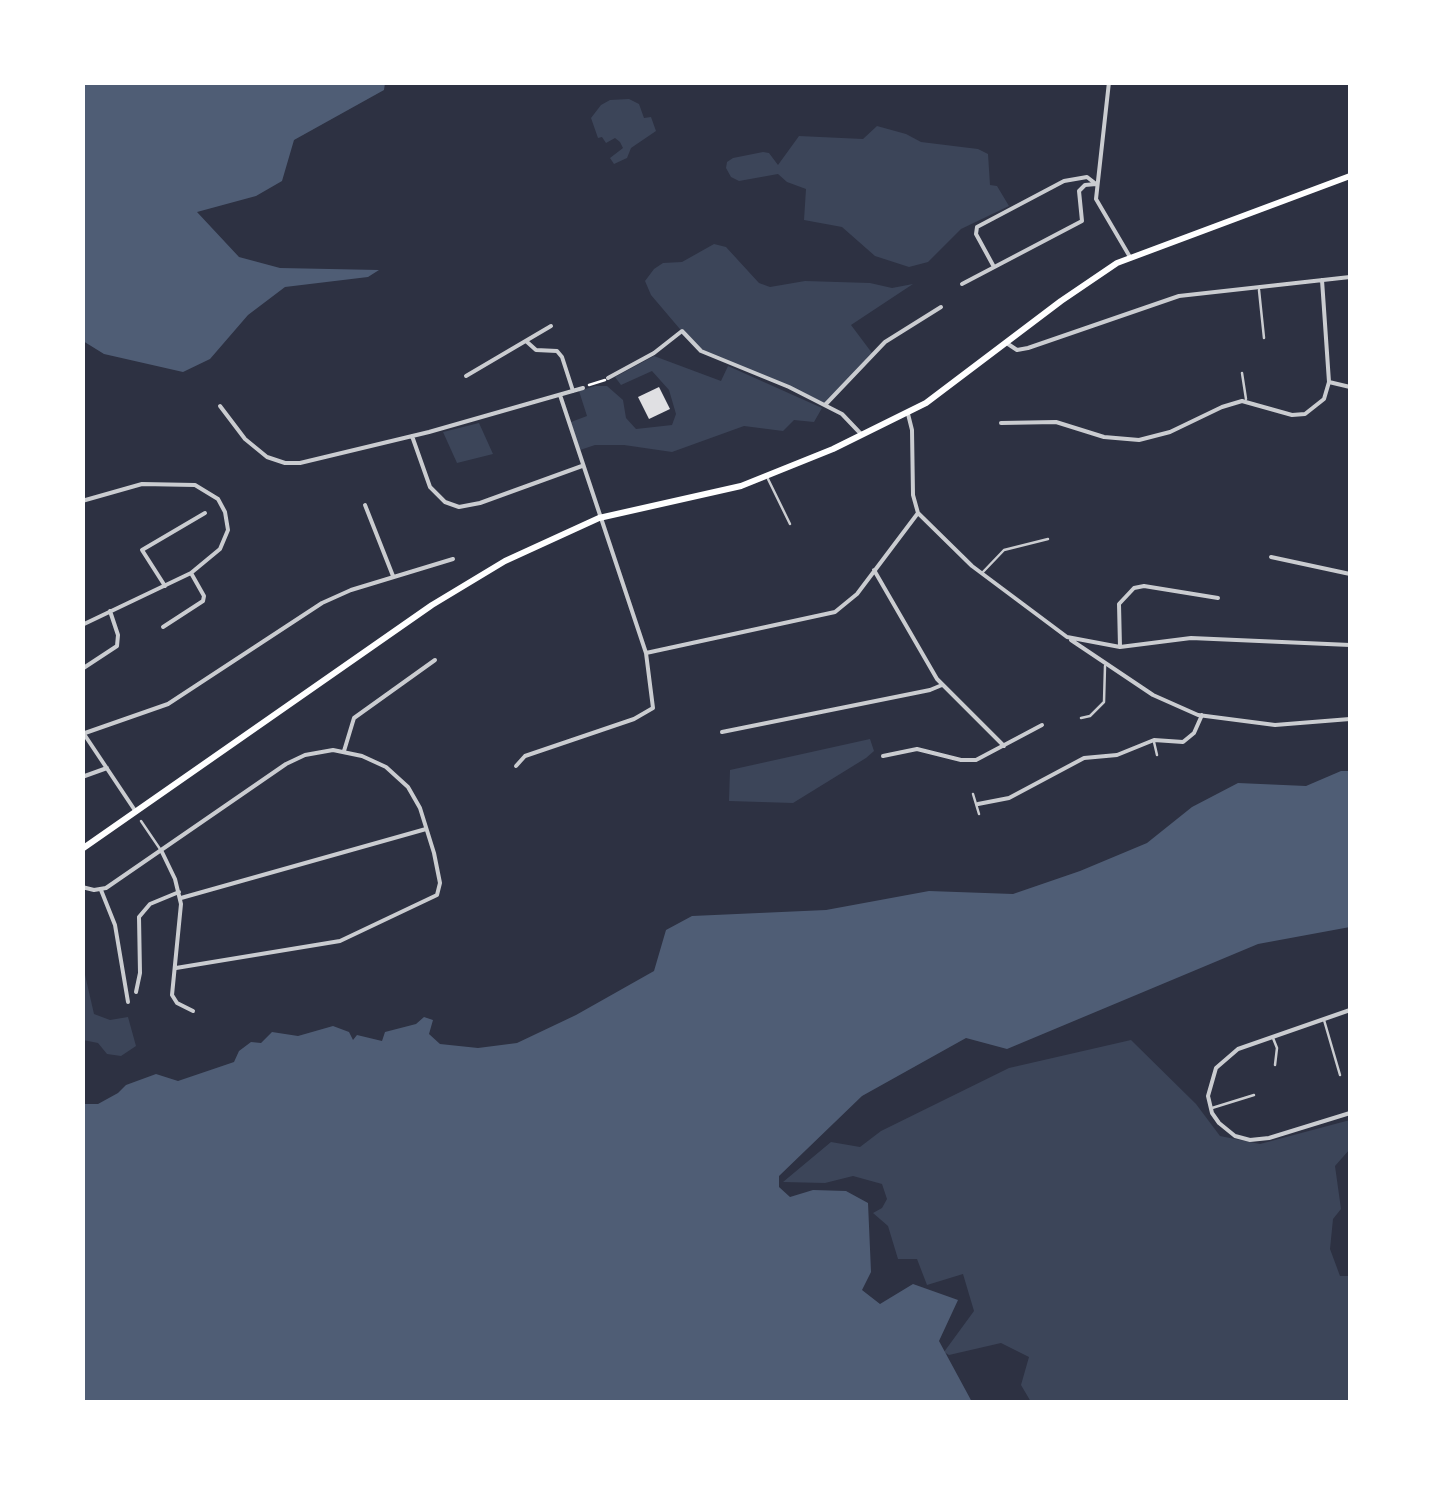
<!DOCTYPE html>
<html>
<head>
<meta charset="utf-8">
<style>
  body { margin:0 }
  #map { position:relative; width:1433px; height:1485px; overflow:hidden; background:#2d3142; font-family:"Asap Condensed",sans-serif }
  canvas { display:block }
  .frame { position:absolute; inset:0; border:85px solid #fff; pointer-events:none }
</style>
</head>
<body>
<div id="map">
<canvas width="1433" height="1485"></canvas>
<div class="frame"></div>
</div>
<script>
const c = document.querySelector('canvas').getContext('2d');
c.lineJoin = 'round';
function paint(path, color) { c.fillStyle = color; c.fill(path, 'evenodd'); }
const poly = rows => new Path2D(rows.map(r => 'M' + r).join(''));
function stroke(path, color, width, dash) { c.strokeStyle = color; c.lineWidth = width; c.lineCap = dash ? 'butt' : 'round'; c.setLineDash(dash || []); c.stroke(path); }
paint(poly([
  [629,99,639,104,644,118,651,117,656,131,631,148,627,158,614,164,610,158,623,148,620,142,615,138,606,143,602,137,598,138,591,118,601,105,610,100],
  [877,126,906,134,921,142,978,149,988,154,990,185,997,186,1009,206,961,229,928,262,909,267,875,256,842,227,804,220,806,189,787,182,778,174,739,181,731,177,726,168,727,162,733,158,763,152,769,153,778,165,799,136,863,139],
  [714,244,726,247,759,283,770,287,805,281,870,283,892,288,913,284,851,325,872,353,825,405,789,386,696,348,651,295,645,281,654,269,663,263,682,262],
  [654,356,721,381,728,366,822,408,814,422,794,420,783,431,744,426,672,452,624,445,595,445,580,450,571,422,587,416,579,391,595,386,607,386,623,400,626,418,636,429,672,425,676,414,669,390,652,371,621,385,615,377],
  [479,423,493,454,457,463,443,432],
  [870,739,874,751,866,758,793,803,729,801,730,770],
  [83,966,94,1014,110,1020,128,1017,136,1046,121,1056,107,1054,98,1043,83,1040],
  [1131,1040,1196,1104,1220,1136,1260,1144,1350,1120,1350,1149,1335,1166,1341,1209,1333,1219,1330,1249,1340,1276,1350,1276,1350,1402,1031,1402,1021,1385,1029,1357,1001,1343,949,1355,944,1352,974,1311,963,1274,927,1285,917,1259,898,1259,888,1226,873,1213,882,1208,887,1199,882,1184,853,1176,825,1183,783,1182,831,1142,860,1147,881,1131,1009,1068]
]), '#3c4559');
paint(poly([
  [82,83,385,83,384,90,294,140,282,181,256,196,197,212,239,257,280,268,379,270,368,277,285,287,248,315,210,359,183,372,104,354,83,341],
  [1341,771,1350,771,1350,927,1258,944,1007,1049,966,1038,862,1096,779,1176,779,1187,790,1197,813,1190,846,1191,868,1203,871,1272,862,1290,880,1304,913,1284,958,1300,939,1341,972,1402,83,1402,83,1104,98,1104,118,1093,126,1085,156,1074,178,1081,234,1062,239,1051,251,1042,261,1043,272,1032,298,1036,333,1026,349,1032,353,1040,357,1035,382,1041,385,1032,416,1024,424,1017,433,1020,429,1034,440,1044,478,1048,517,1043,576,1015,654,971,666,930,692,916,826,910,929,891,1013,894,1080,871,1147,843,1192,807,1238,783,1306,786]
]), '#4f5d75');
paint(poly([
  [659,387,670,409,649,419,638,397]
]), '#e0e0e3');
stroke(poly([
  [589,385,605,380]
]), '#fff', 2.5);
stroke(poly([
  [1259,290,1264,338],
  [1242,373,1246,399],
  [768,479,790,524],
  [982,573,1004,550,1048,539],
  [1081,718,1090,716,1104,702,1105,666],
  [1154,742,1157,755],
  [973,794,979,814],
  [141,821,160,849],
  [1324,1020,1340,1075],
  [1273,1038,1277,1048,1275,1065],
  [1212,1108,1254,1095]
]), '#caccd0', 2.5);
stroke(poly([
  [1109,82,1096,199,1130,257],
  [994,267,976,234,977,227,1064,181,1087,177,1096,184],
  [962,284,1082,221,1079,191,1085,185,1096,184],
  [526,341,536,350,557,351,562,357,573,391],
  [1008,344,1017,350,1028,348,1179,296,1350,277],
  [466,376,551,326],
  [608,378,654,353,682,331,701,351,789,387,842,414,862,435],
  [1329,382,1350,387],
  [825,405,885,342,941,307],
  [220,406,245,439,267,457,285,463,300,463,429,432,583,388],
  [908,414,912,430,913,495,918,513,972,566,1067,637,1120,647,1191,638,1350,645],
  [1001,423,1056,422,1104,437,1139,440,1170,432,1222,407,1242,401,1292,415,1305,414,1324,399,1329,382,1322,280],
  [412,436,430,487,445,502,459,507,480,503,582,466],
  [82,501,142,484,195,485,218,499,225,512,228,530,220,549,191,573,82,625],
  [365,505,393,576],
  [1271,557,1350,574],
  [874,570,937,679,1004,746],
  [165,586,142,550,205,513],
  [163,627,203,601,204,596,191,573],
  [1071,640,1153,695,1198,715,1275,725,1350,719],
  [1120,647,1119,604,1134,588,1144,586,1218,598],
  [646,653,835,612,857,594,918,513],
  [82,669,117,646,118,635,110,611],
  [82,731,136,812],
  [722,732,930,690,942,685],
  [85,733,168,704,322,603,351,590,453,559],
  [344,751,354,718,435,660],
  [883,756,917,749,961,760,976,760,1042,725],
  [516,766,525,756,634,719,653,708,646,653,560,395],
  [82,777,107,768],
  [978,804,1009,798,1084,758,1117,755,1154,740,1183,742,1194,733,1202,715],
  [162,852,175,879,181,904,172,995,177,1003,193,1011],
  [82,887,94,890,106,888,286,764,305,755,333,750,362,756,386,767,408,787,420,808,434,853,440,883,437,895,340,941,176,968],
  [101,890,115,925,128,1002],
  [181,898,426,829],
  [136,992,140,973,139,917,150,904,179,892],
  [1350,1010,1238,1049,1216,1068,1208,1096,1212,1113,1219,1123,1235,1136,1250,1140,1269,1138,1350,1113]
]), '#caccd0', 4);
stroke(poly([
  [82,849,432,605,505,561,599,518,741,486,833,449,926,403,1061,301,1117,263,1350,176]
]), '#fff', 6);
</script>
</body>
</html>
